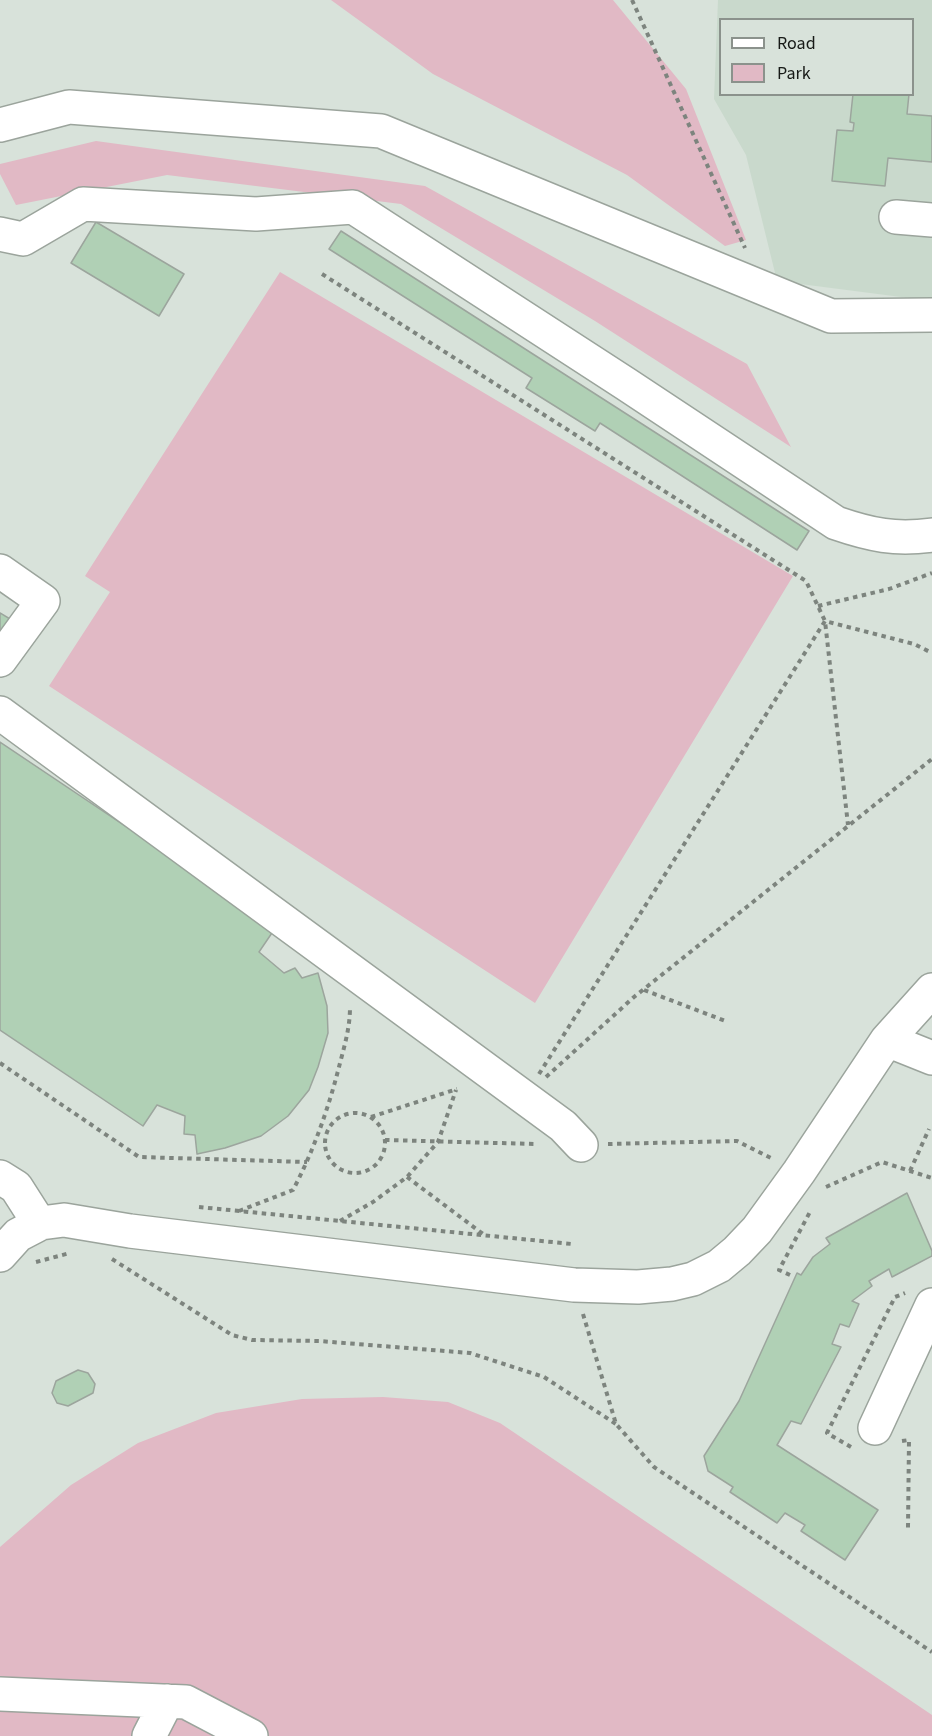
<!DOCTYPE html>
<style>
body{margin:0}
#map{position:relative;width:932px;height:1736px;overflow:hidden;background:#d8e2da;font-family:"Source Sans 3",sans-serif}
canvas{display:block}
.legend{position:absolute;left:719px;top:18px;width:195px;height:78px;box-sizing:border-box;background:#d8e2da;border:2px solid #8b928c;margin:0;padding:8px 10px;list-style:none;font-size:18px;color:#171a17}
.legend li{display:flex;align-items:center;gap:12px;height:30px}
.legend b{width:30px;border:2px solid #8b928c}
</style>
<div id="map">
<canvas width="932" height="1736"></canvas>
<ul class="legend">
<li><b style="height:8px;background:#fff"></b>Road</li>
<li><b style="height:16px;background:#e1b9c5"></b>Park</li>
</ul>
</div>
<script>
const c = document.querySelector('canvas').getContext('2d');
c.lineJoin = 'round';
function fill(path, color) { c.fillStyle = color; c.fill(path, 'evenodd'); }
function stroke(path, color, width, dash) { c.strokeStyle = color; c.lineWidth = width; c.lineCap = dash ? 'butt' : 'round'; c.setLineDash(dash || []); c.stroke(path); }
const built = new Path2D(`
 M718 0H932V301L777 281 746 155 714 99ZM720 20H912V94H720Z`);
const green = new Path2D(`
 M331 0H613L686 89 746 240 725 246 627 175 433 74Z
 M96 141 425 186 747 364 791 447 595 321 401 204 167 175 16 205 0 174V164Z
 M280 272 793 576 535 1003 49 686 110 592 85 576Z
 M383 1397 448 1402 500 1423 932 1715V1736H0V1547L71 1485 138 1443 216 1413 302 1399Z`);
const building = new Path2D(`
 M853 94H909L907 114 932 116V162L888 158 885 186 832 181 837 130 853 131 854 123 850 122Z
 M96 222 184 274 159 316 71 263Z
 M341 231 809 531 797 550 600 423 595 431 526 388 532 378 329 249Z
 M0 613 15 622 0 645Z
 M0 742 276 927 259 952 284 973 295 968 302 978 318 973 327 1006 328 1033 318 1067 309 1090 288 1116 261 1136 225 1148 197 1154 195 1135 184 1134 185 1116 157 1105 143 1126 0 1030Z
 M907 1193 932 1251V1256L892 1277 889 1269 869 1281 872 1286 852 1301 859 1304 849 1327 840 1324 832 1344 841 1347 801 1424 791 1421 777 1445 878 1510 845 1560 801 1531 805 1525 785 1513 777 1523 730 1492 733 1487 708 1471 704 1456 739 1401 797 1273 801 1275 813 1257 830 1244 826 1238Z
 M78 1370 88 1373 95 1384 93 1393 68 1406 57 1403 52 1393 56 1381Z`);
const path = new Path2D(`
 M632 0 745 248
 M322 274 806 581 825 621 848 825
 M818 606 889 589 932 573
 M644 990 728 1022
 M0 1063 139 1157 307 1162
 M539 1074 825 621 914 644 932 653
 M546 1077 634 997 932 759
 M325 1143a30 30 0 1 1 60 0a30 30 0 1 1-60 0Z
 M371 1117 457 1089
 M385 1140 535 1144
 M608 1144 737 1141 773 1159
 M910 1171 929 1129
 M407 1177 483 1234
 M826 1187 882 1162 932 1178
 M199 1207 572 1244
 M239 1211 293 1190C314 1150 329 1107 340 1063 345 1044 350 1027 350 1007
 M340 1221 373 1202 407 1177 438 1142 456 1090
 M112 1259 232 1335 252 1340 319 1341 470 1353 544 1377 616 1424
 M36 1262 70 1253
 M790 1275 779 1270 811 1210
 M583 1314 616 1424 654 1467 932 1652
 M902 1441 909 1440 908 1528
 M851 1447 827 1433 895 1297 905 1293`);
const minor = new Path2D(`
 M0 125 69 107 381 131 831 316 932 315
 M896 217 932 220
 M0 234 23 239 83 204 256 214 353 207 626 384 836 523C871 535 895 540 932 535
 M0 571 43 601 0 660
 M0 713 563 1126 581 1145
 M887 1040 932 1058
 M0 1177 16 1187 39 1223
 M0 1255 18 1235 41 1223 64 1220 130 1231 574 1285 638 1287 672 1284 693 1279 719 1266 737 1251 757 1230 799 1172 887 1040 932 990
 M875 1428 932 1305
 M0 1694 186 1702 251 1736
 M149 1736 167 1701`);
fill(built, '#c9d9cc');
fill(green, '#e1b9c5');
fill(building, '#b0d0b5');
stroke(building, '#9ca59d', 1.5);
stroke(minor, '#9ba49c', 36);
stroke(path, '#7d847e', 4, [4.5, 4.5]);
stroke(minor, '#fff', 33);
</script>
